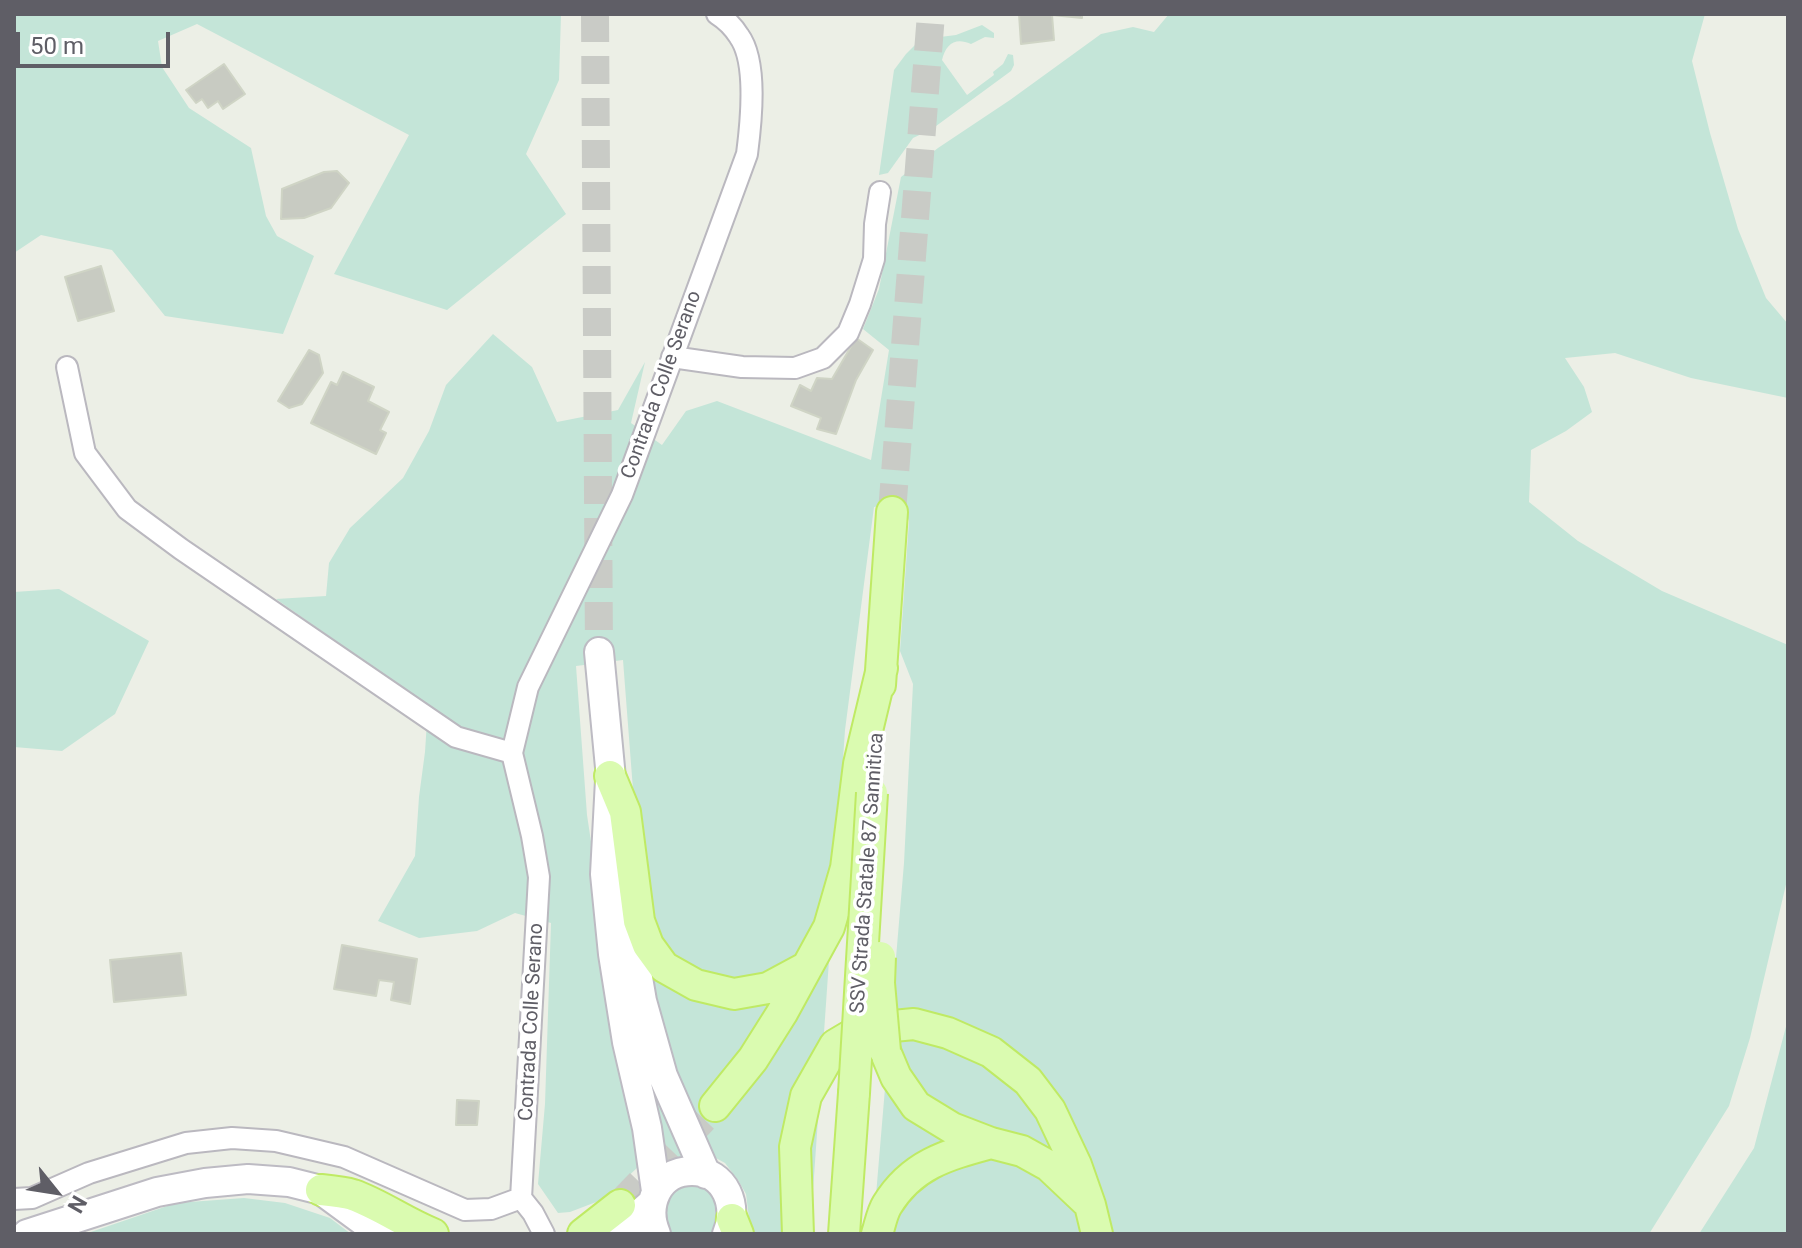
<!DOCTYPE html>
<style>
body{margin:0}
#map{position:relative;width:1802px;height:1248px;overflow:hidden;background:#ecefe6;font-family:Roboto,sans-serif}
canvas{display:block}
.frame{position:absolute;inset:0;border:16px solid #5f5e66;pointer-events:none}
.north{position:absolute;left:16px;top:1152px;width:80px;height:80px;-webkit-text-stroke:6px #fff;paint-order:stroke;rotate:120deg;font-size:22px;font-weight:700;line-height:32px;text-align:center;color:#5f5e66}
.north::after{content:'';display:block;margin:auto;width:28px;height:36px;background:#5f5e66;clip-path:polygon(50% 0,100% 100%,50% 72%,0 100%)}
.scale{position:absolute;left:16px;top:32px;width:154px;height:36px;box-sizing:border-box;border:4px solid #5f5e66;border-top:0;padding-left:10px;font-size:24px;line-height:28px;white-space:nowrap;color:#5f5e66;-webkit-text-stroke:6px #fff;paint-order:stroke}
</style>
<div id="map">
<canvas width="1802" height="1248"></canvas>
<div class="frame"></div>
<div class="north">N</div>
<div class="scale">50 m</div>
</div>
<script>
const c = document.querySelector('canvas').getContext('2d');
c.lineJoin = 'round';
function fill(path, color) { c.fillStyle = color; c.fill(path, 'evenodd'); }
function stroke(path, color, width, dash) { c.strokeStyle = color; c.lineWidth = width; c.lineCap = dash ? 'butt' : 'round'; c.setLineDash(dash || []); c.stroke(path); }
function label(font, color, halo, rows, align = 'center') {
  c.font = font + ' Roboto,sans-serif'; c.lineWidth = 7; c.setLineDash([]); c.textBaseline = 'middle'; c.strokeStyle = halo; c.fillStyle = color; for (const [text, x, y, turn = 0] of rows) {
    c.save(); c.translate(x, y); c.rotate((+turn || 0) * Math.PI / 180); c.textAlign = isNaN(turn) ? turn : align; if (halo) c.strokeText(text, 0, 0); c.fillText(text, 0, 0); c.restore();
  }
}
const green = new Path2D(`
 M14 14H561L559 80 526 154 566 214 447 310 334 274 409 135 197 24 158 41 162 67 189 108 251 148 266 216 277 236 314 256 283 334 165 316 112 250 41 235 14 253Z
 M1169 14H1705L1692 61 1710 133 1738 229 1766 298 1788 324V398L1691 378 1615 353 1565 358 1584 387 1592 412 1566 431 1531 450 1529 502 1578 541 1662 591 1788 645V876L1780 910 1750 1038 1729 1106 1649 1234H878L876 1195 904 863 913 684 900 651 909 521 903 504 874 507 845 730 810 1234H751L746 1194 738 1180 725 1163 714 1157 690 1113 650 1010 623 660 576 666 587 815 627 1080 638 1167 604 1199 570 1212 558 1213 538 1184 545 1104 551 923 515 913 477 931 419 938 378 921 415 856 419 797 425 752 428 706 276 599 326 596 329 563 350 528 403 478 429 431 446 385 493 334 532 367 557 422 618 410 645 362 631 423 662 445 686 411 717 401 871 460 889 350 863 329 879 289 901 177 938 148 1010 100 1101 34 1133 27 1154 32Z
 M982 25 994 33V38L985 37 971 44C955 37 946 44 942 60L967 95 994 75 993 72 1003 64 1008 54 1013 55 1014 65 1011 71 932 129 913 138 888 173 879 175 894 70 906 54 917 43 932 38 956 35Z
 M59 589 149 641 115 714 62 751 14 747V592Z
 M1788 1019V1234H1699L1754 1148Z
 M649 1066 694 1164 668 1171 644 1082Z
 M696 1182C702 1186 711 1189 714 1194 723 1207 720 1222 712 1234H669C662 1225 659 1197 670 1190 677 1186 689 1185 696 1182Z
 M244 1198 285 1203 330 1218 351 1234H85L176 1203Z`);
const building = new Path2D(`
 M1019 14H1082V18L1052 15 1054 40 1021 44Z
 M224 64 245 94 223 109 218 101 208 108 202 99 196 103 186 90Z
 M337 171 349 183 331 208 304 218 281 219 282 189 324 172Z
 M101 266 114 311 78 321 65 277Z
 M856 338 873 350 856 380 836 434 817 429 821 418 791 406 800 385 811 391 817 378 832 379Z
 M309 350 319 355 323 373 302 404 289 408 278 401Z
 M343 372 374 387 368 401 389 412 380 430 386 433 376 454 311 423 331 382 337 385Z
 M342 945 417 959 410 1004 391 1000 394 982 379 980 376 996 334 989Z
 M181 953 186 995 114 1002 110 960Z
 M457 1100 479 1101 477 1125H456Z`);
const secondaryTunnel = new Path2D(`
 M595 14 599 652
 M892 512 931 14`);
const primaryTunnel = new Path2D(`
 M620 1205 715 1106`);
const street = new Path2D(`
 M672 357 742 367 795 368 823 358 848 333 860 304 874 259 875 224 880 192
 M67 367 85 453 127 509 181 549 456 737 512 753
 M14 1199 32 1198 89 1173 186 1143 232 1138 276 1141 344 1157 465 1210 491 1209 521 1198
 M544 1234 533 1213 521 1198 539 877 532 836 512 753 528 687 622 495 747 154C751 123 758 62 739 36 734 28 725 19 717 14`);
const secondary = new Path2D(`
 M599 652 613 799
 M610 780 605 874 613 954 627 1042 647 1128 656 1191
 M626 908 642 1001 663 1076 706 1174
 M27 1234 157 1192 205 1183 248 1179 289 1182 321 1190 381 1234
 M617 1234 651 1204
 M656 1234C644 1206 657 1171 692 1171 726 1171 739 1207 727 1234`);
const primary = new Path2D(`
 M880 685 892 512
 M610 776 625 812 639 921 648 945 664 967 696 985 734 994 768 988 807 967
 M885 1051 896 1077 916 1106 952 1128 991 1143 1022 1151 1049 1166 1086 1201
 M715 1106 753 1059 782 1013 829 927 846 868 859 764 882 668
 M321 1190C331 1191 343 1192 353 1195 381 1205 405 1223 433 1234
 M732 1219 738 1234
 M583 1234 620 1205
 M798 1234 795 1147 806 1096 835 1045 862 1029 914 1024 948 1033 991 1052 1028 1081 1050 1110 1076 1165 1090 1205 1097 1234
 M844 1234 854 1093
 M877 1234C880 1225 882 1213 887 1205 912 1164 947 1155 991 1143`);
const primaryBridge = new Path2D(`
 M880 957 879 983 885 1051
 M854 1093 872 793`);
const streetNames = [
 ["Contrada Colle Serano",662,385,-70],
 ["SSV Strada Statale 87 Sannitica",868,873,-86],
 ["Contrada Colle Serano",532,1022,-87]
];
fill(green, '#c4e5d8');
fill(building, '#c8cbc2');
stroke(building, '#cfd4c5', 2);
stroke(secondaryTunnel, '#c9cbc6', 28, [28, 14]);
stroke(primaryTunnel, '#c9cbc6', 30, [30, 15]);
stroke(street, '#bab8bf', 24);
stroke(secondary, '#bdbbc3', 32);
stroke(primary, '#bfea64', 34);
stroke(street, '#fff', 20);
stroke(secondary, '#fff', 28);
stroke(primary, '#dafbb0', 30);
stroke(primaryBridge, '#bfea64', 34, []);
stroke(primaryBridge, '#dafbb0', 30);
label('20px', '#5f5e66', '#fff', streetNames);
</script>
